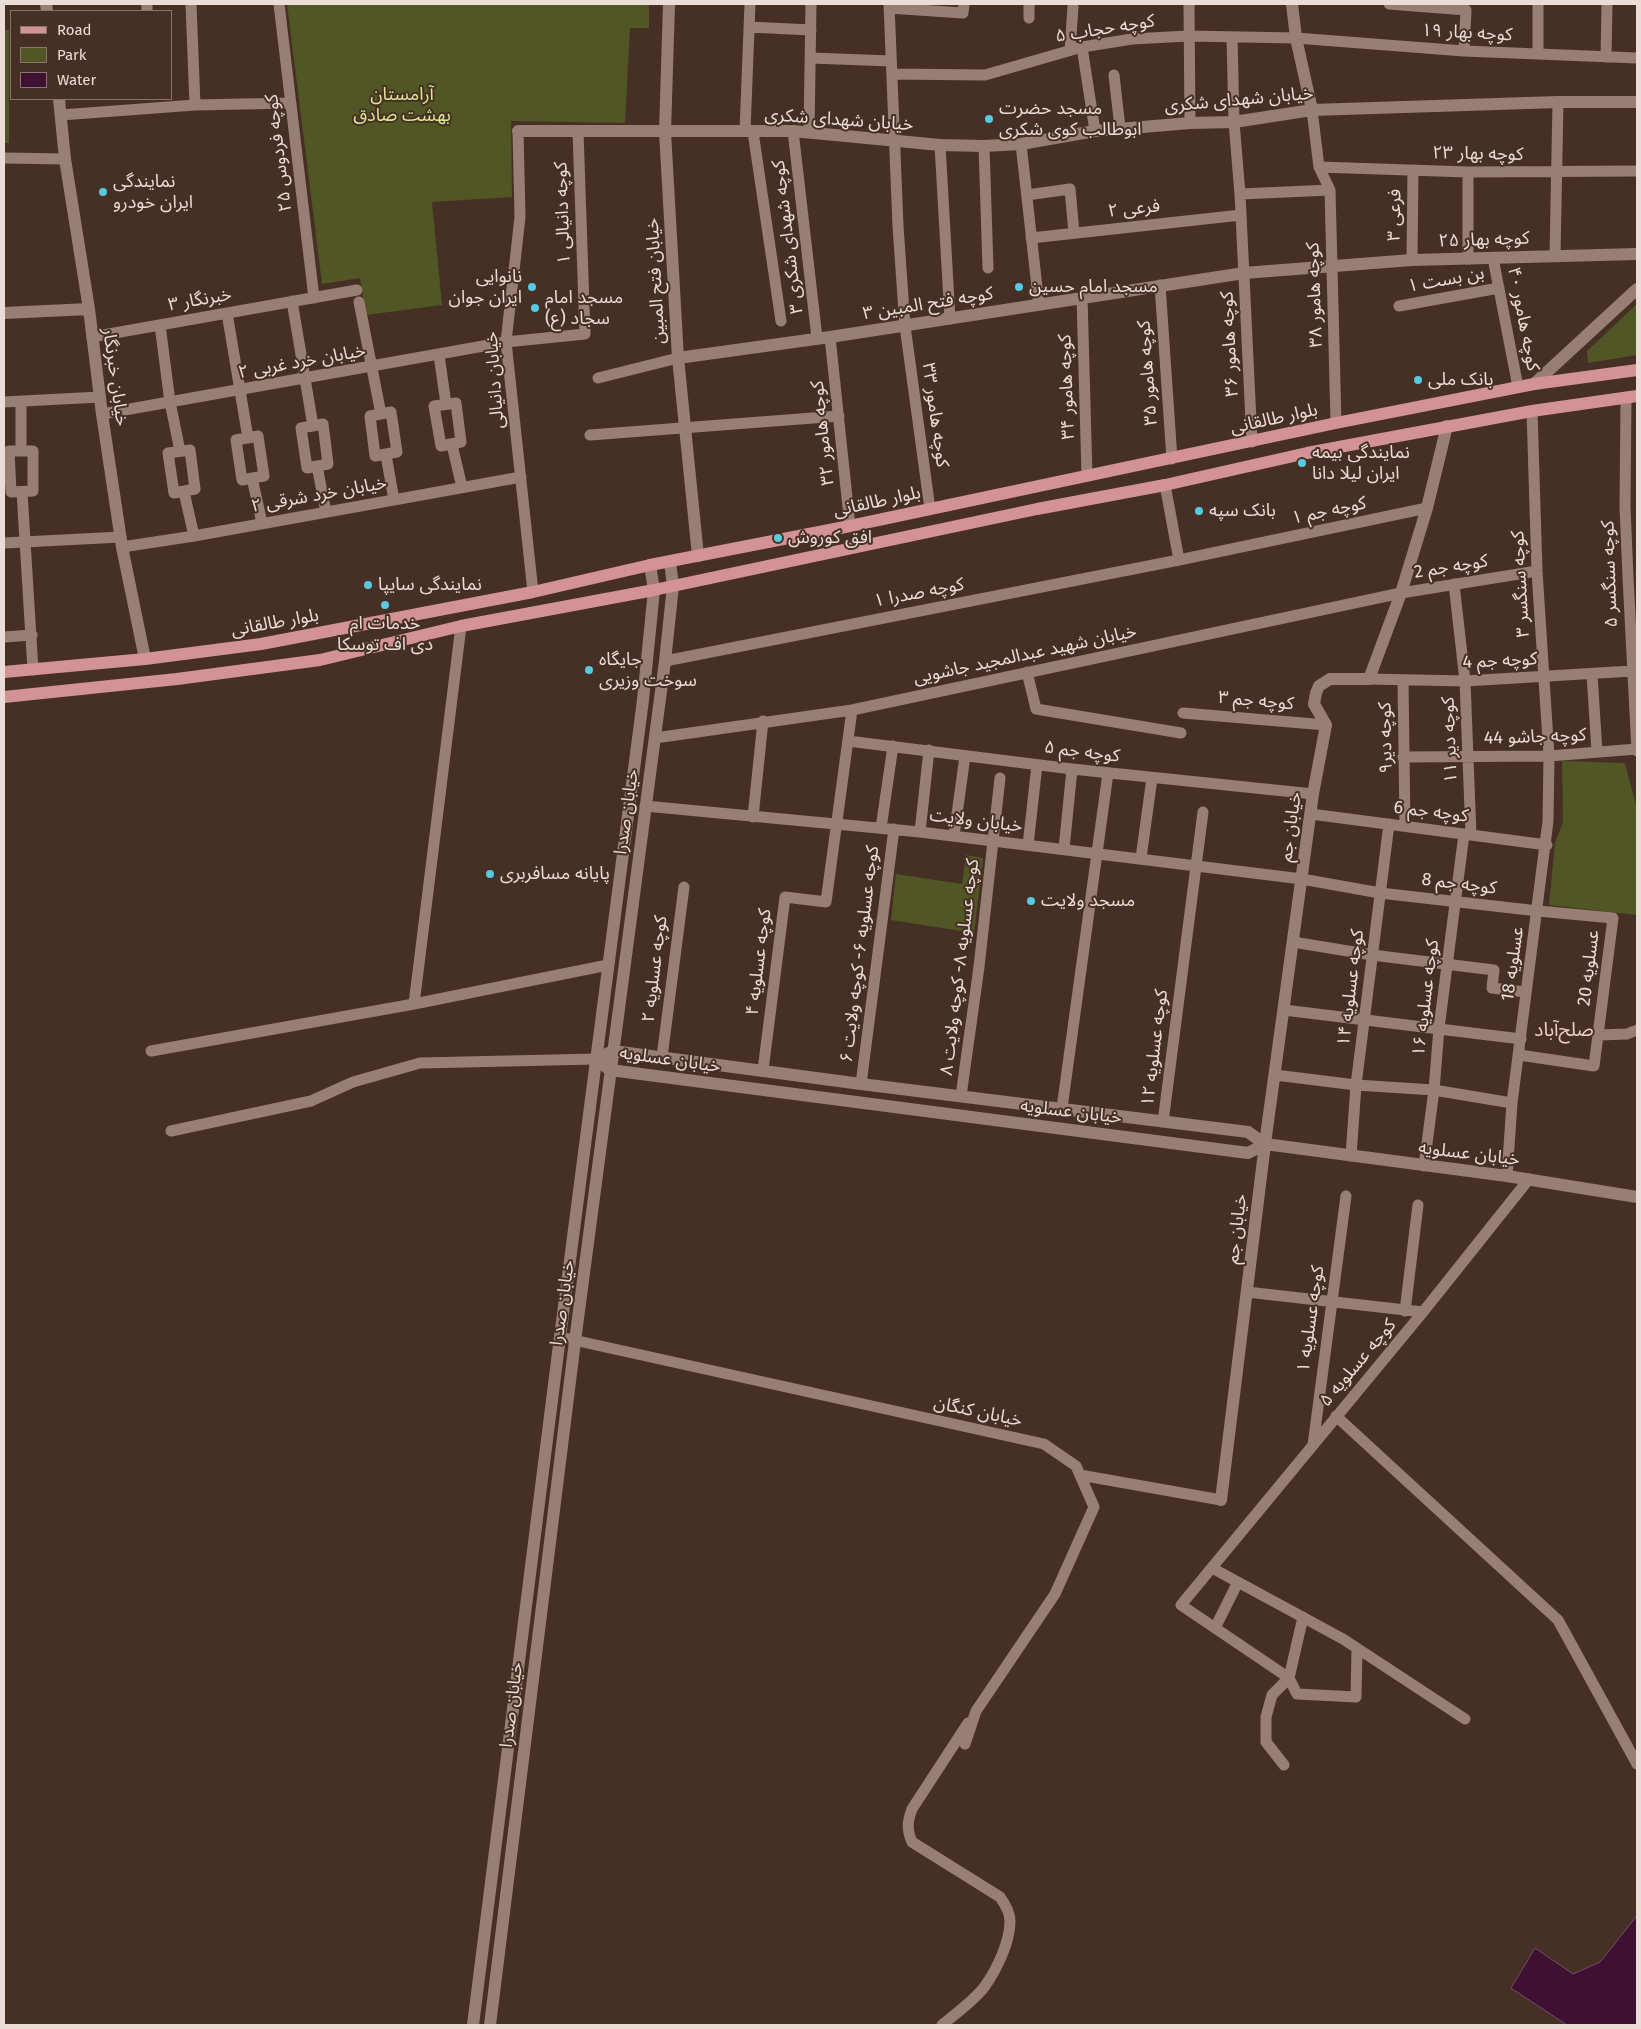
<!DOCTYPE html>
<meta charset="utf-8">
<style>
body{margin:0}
#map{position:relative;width:1641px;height:2029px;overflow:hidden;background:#463026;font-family:"Fira Sans",sans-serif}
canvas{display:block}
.frame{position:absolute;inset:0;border:5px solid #ebddd6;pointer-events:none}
.legend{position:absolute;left:10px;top:10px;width:162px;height:90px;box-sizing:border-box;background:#463026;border:1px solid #88756c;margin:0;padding:6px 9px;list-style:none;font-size:15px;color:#ebddd6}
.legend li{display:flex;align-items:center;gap:10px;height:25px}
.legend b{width:25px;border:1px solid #88756c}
</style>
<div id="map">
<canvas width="1641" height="2029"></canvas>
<div class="frame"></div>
<ul class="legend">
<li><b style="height:6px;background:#d39293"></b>Road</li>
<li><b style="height:14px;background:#505624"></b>Park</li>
<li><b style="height:14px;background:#3e1133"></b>Water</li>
</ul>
</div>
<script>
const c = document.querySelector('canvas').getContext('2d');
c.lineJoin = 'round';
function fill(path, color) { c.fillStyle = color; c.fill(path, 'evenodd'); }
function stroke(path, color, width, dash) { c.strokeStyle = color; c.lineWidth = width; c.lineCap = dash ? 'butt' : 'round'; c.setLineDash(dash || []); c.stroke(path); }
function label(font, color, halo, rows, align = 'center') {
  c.font = font + ' "Fira Sans","Noto Sans Arabic",sans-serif'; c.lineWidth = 4; c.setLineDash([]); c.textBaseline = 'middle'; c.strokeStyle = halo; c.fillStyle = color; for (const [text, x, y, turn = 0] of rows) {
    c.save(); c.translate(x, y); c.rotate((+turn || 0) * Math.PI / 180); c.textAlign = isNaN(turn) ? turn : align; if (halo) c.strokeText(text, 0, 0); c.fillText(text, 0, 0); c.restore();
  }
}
const green = new Path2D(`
 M287 4H657L649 5V28H630L625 123 511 121 512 197 432 202 442 305 366 315 360 278 322 284Z
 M4 30H9V143H4Z
 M1637 304V355L1588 363 1587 351Z
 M1562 761 1625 763 1637 809V915L1549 905 1555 843 1563 822Z
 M966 855 983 858 974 933 891 920 896 874 962 884Z`);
const water = new Path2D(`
 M1637 1916V2025H1567L1511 1988 1535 1948 1573 1974 1600 1962Z`);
const street = new Path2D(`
 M147 4V11
 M191 4 195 105
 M279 4 314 298
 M889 4 898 226 905 326 930 509
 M1029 4V18
 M1189 4 1190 123
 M1389 4 1466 10 1464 51
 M889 8 963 13 964 4
 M749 27 811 30
 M1232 37 1234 122 1240 194 1252 442
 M1082 47 1095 131
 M1070 50 1073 7
 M1538 54V4
 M1606 57 1607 4
 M811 58 891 61
 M892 74 985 75 1082 47 1132 39 1188 36 1296 38 1464 51 1637 58
 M1114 75 1120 128
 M1312 110 1319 167 1330 190 1336 423
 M61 115 195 105 291 103
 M518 131 520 217 506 342 533 592
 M745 131 750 4
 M793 131 817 338
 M753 132 781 321
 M809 132 811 4
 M1021 144 1039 305
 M940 145 950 319
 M984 146 988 268
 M4 158 65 159
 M1319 167 1468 172 1637 171
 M1240 194 1330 190
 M1027 195 1070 189 1074 233
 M1031 238 1241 215
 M1555 255 1558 102
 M1493 258 1518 387
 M1468 259V172
 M1412 260 1413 170
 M1160 285 1172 459
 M1082 297 1087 476
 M292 301 313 426
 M359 302 381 414
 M1399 306 1499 288
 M227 313 248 438
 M160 325 170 402 180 451
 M92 337 357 290
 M830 337 850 526
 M439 355 446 404
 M598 378 678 358
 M1626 398 1625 507 1628 577 1637 751
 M4 402 100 397
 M456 403 461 442 441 446 434 406Z
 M391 412 397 452 375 456 370 416Z
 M102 414 506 342 585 334 578 132
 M323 424 328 464 307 468 301 428Z
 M590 435 839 416
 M258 436 264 476 242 480 236 440Z
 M452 445 462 487
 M190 450 195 489 174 493 168 453Z
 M9 451H33V491L11 492Z
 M21 451V402
 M386 455 394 500
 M317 466 326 512
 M252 478 262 523
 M1165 485 1179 560
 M22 492 33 670
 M184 492 194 536
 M4 543 121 537
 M122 547 194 536 521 477
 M1454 584 1465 681 1471 835
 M461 626 414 1004 608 965
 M4 637 32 635
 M665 661 1179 560 1427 508
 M1027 672 1036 709 1181 733
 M1592 674 1597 752
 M1369 679 1465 681 1632 671
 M1403 680 1405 826
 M1183 713 1326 725
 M655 738 852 710 1401 593 1537 571
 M848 741 1072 769 1313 794
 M1403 757 1549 756 1637 749
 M645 806 920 832 1302 879 1380 893 1538 911 1613 918 1594 1066 1519 1055
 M1311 814 1547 845
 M753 817 763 721
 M881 828 893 746
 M920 832 929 750
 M954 836 965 756
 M1028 845 1037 765
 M1064 849 1072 769
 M1141 858 1152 778
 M1293 942 1372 955 1494 970 1492 988 1526 992
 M1284 1010 1521 1039
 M1599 1035 1627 1034 1637 1030
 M151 1051 414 1004
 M662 1057 684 887
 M763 1070 785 897 826 902 852 710
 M1275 1075 1356 1085 1434 1090 1512 1103
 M861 1084 894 829
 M961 1096 979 967 1000 778
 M1062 1108 1108 773
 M1163 1122 1203 812
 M171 1131 311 1101 353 1082 420 1063 596 1059
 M1351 1156 1356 1085 1389 824
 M1424 1166 1434 1090 1439 1028 1464 834
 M1507 1176 1512 1103 1548 821 1549 756 1537 571 1532 411
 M1247 1292 1423 1312
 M1405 1311 1418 1205
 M560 1337 1044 1444 1076 1466 1094 1507 1055 1594 976 1711 965 1744
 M1336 1416 1558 1620 1637 1764
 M1313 1445 1346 1196
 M1080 1475 1221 1500
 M1212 1568 1343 1639 1465 1719
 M1215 1628 1238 1582
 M1357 1649 1356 1697 1297 1694 1289 1678 1181 1605 1423 1312 1529 1179
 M1284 1765 1266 1742V1717L1272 1695 1289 1678 1303 1617
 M942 2025C955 2014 975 2000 985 1986 997 1969 1010 1942 1010 1921 1010 1912 1005 1904 1000 1897L912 1842C907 1830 907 1822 912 1809L968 1723`);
const secondary = new Path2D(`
 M46 4 47 11
 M669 4 665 132 678 358 698 556
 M1292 4 1296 38 1312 110
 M59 99 65 159 89 309 102 414 122 547 145 659
 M518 131H793L940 145 984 146 1021 144 1095 131 1190 123 1234 122 1312 110 1558 102H1637
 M4 313 89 309
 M678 358 830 337 1244 273 1412 260 1637 254
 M1534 384 1637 289
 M1265 1144 1248 1153 610 1070 596 1059 613 1051 861 1084 1248 1132 1265 1144 1507 1176 1637 1197
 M1221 1500 1266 1136 1313 794 1326 725 1314 704 1316 693 1319 686 1330 679H1369L1401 593 1427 508 1447 426
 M473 2025 560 1337 643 700 654 590 650 565
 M490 2025 575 1341 665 661 673 586 670 562`);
const primary = new Path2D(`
 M4 672 145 659 261 644 533 592 650 565 850 526 1336 423 1534 384 1637 370
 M4 697 177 679 320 660 461 626 654 590 1037 509 1165 485 1307 453 1532 411 1637 396`);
const markers = [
 [989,119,5,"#58c9e3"],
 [103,192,5,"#58c9e3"],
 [532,287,5,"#58c9e3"],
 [1019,287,5,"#58c9e3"],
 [535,308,5,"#58c9e3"],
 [1418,380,5,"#58c9e3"],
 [1302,463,5,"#58c9e3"],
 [1199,511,5,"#58c9e3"],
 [778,538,5,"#58c9e3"],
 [368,585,5,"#58c9e3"],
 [385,605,5,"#58c9e3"],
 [589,670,5,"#58c9e3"],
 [490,874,5,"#58c9e3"],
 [1031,901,5,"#58c9e3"]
];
const streetNames = [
 ["کوچه حجاب ۵",1105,29,-9],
 ["کوچه بهار ۱۹",1467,33,3],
 ["خیابان شهدای شکری",1239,100,-5],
 ["خیابان شهدای شکری",839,120,4],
 ["کوچه فردوس ۲۵",279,153,-97],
 ["کوچه بهار ۲۳",1478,154,1],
 ["فرعی ۲",1134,209,-6],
 ["کوچه دانیالی ۱",563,213,-92],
 ["فرعی ۳",1395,215,-89],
 ["کوچه شهدای شکری ۳",788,237,-97],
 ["کوچه بهار ۲۵",1484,240,-2],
 ["بن بست ۱",1446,280,-10],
 ["خیابان فتح المبین",656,281,-93],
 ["کوچه هامور ۳۸",1315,295,-92],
 ["خبرنگار ۳",200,300,-10],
 ["کوچه فتح المبین ۳",928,304,-9],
 ["کوچه هامور ۴۰",1523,319,79],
 ["کوچه هامور ۳۶",1230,344,-93],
 ["خیابان خرد غربی ۲",302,362,-10],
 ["کوچه هامور ۳۵",1148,373,-94],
 ["خیابان خبرنگار",115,377,82],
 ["خیابان دانیالی",495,380,-94],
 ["کوچه هامور ۳۴",1067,387,-92],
 ["کوچه هامور ۳۳",935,415,82],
 ["بلوار طالقانی",1274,419,-12],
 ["کوچه هامور ۳۲",823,433,-96],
 ["خیابان خرد شرقی ۲",319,495,-10],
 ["بلوار طالقانی",877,502,-12],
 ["کوچه جم ۱",1329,511,-12],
 ["کوچه جم 2",1451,567,-9],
 ["کوچه سنگسر ۵",1610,574,-92],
 ["کوچه سنگسر ۳",1521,584,-93],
 ["کوچه صدرا ۱",919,593,-11],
 ["بلوار طالقانی",275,623,-10],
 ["خیابان شهید عبدالمجید جاشویی",1025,655,-12],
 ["کوچه جم 4",1500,661,-3],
 ["کوچه جم ۳",1256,701,5],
 ["کوچه جاشو 44",1535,737,-2],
 ["کوچه دیر۹",1386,738,-91],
 ["کوچه دیر ۱۱",1450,740,-92],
 ["کوچه جم ۵",1082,752,7],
 ["خیابان صدرا",627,812,-82],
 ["کوچه جم 6",1431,812,7],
 ["خیابان ولایت",976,821,7],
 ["خیابان جم",1291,827,-82],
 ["کوچه جم 8",1459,884,7],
 ["کوچه عسلویه ۶- کوچه ولایت ۶",860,954,-83],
 ["کوچه عسلویه ۴",759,962,-83],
 ["عسلویه 18",1513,964,-82],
 ["کوچه عسلویه ۸- کوچه ولایت ۸",960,967,-83],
 ["عسلویه 20",1589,968,-83],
 ["کوچه عسلویه ۲",655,969,-83],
 ["کوچه عسلویه ۱۴",1351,988,-83],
 ["کوچه عسلویه ۱۶",1426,998,-83],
 ["کوچه عسلویه ۱۲",1155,1048,-83],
 ["خیابان عسلویه",670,1060,8],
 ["خیابان عسلویه",1071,1112,7],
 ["خیابان عسلویه",1469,1154,7],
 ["خیابان جم",1237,1229,-83],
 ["خیابان صدرا",563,1303,-82],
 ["کوچه عسلویه ۱",1311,1319,-82],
 ["کوچه عسلویه ۵",1358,1363,-50],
 ["خیابان کنگان",978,1412,12],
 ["خیابان صدرا",512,1705,-83]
];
const parkNames = [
 ["آرامستان",402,95],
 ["بهشت صادق",402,116]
];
const poiNames = [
 ["مسجد حضرت",999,109],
 ["ابوطالب کوی شکری",999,130],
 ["نمایندگی",113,182],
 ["ایران خودرو",113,203],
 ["نانوایی",522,277,"right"],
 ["ایران جوان",522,298,"right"],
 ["مسجد امام حسین",1029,287],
 ["مسجد امام",545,298],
 ["سجاد (ع)",545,319],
 ["بانک ملی",1428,380],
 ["نمایندگی بیمه",1312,453],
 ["ایران لیلا دانا",1312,474],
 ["بانک سپه",1209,511],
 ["افق کوروش",788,538],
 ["نمایندگی سایپا",378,585],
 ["خدمات ام",385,624,"center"],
 ["دی اف توسکا",385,645,"center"],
 ["جایگاه",599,660],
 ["سوخت وزیری",599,681],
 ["پایانه مسافربری",500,874],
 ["مسجد ولایت",1041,901]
];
const neighbourhoodNames = [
 ["صلح‌آباد",1564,1031]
];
fill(green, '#505624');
fill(water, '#3e1133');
stroke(water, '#724e64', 1);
stroke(street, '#997f73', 11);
stroke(secondary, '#997f73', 12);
stroke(primary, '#d39293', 12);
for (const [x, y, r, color] of markers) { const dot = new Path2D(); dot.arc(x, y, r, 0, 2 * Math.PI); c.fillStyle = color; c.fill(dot); stroke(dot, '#463026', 2); }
label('18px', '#ebddd6', '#463026', streetNames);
label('18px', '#dde88f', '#463026', parkNames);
label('18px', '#ebddd6', '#463026', poiNames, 'left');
label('19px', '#eed1c4', '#463026', neighbourhoodNames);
</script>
